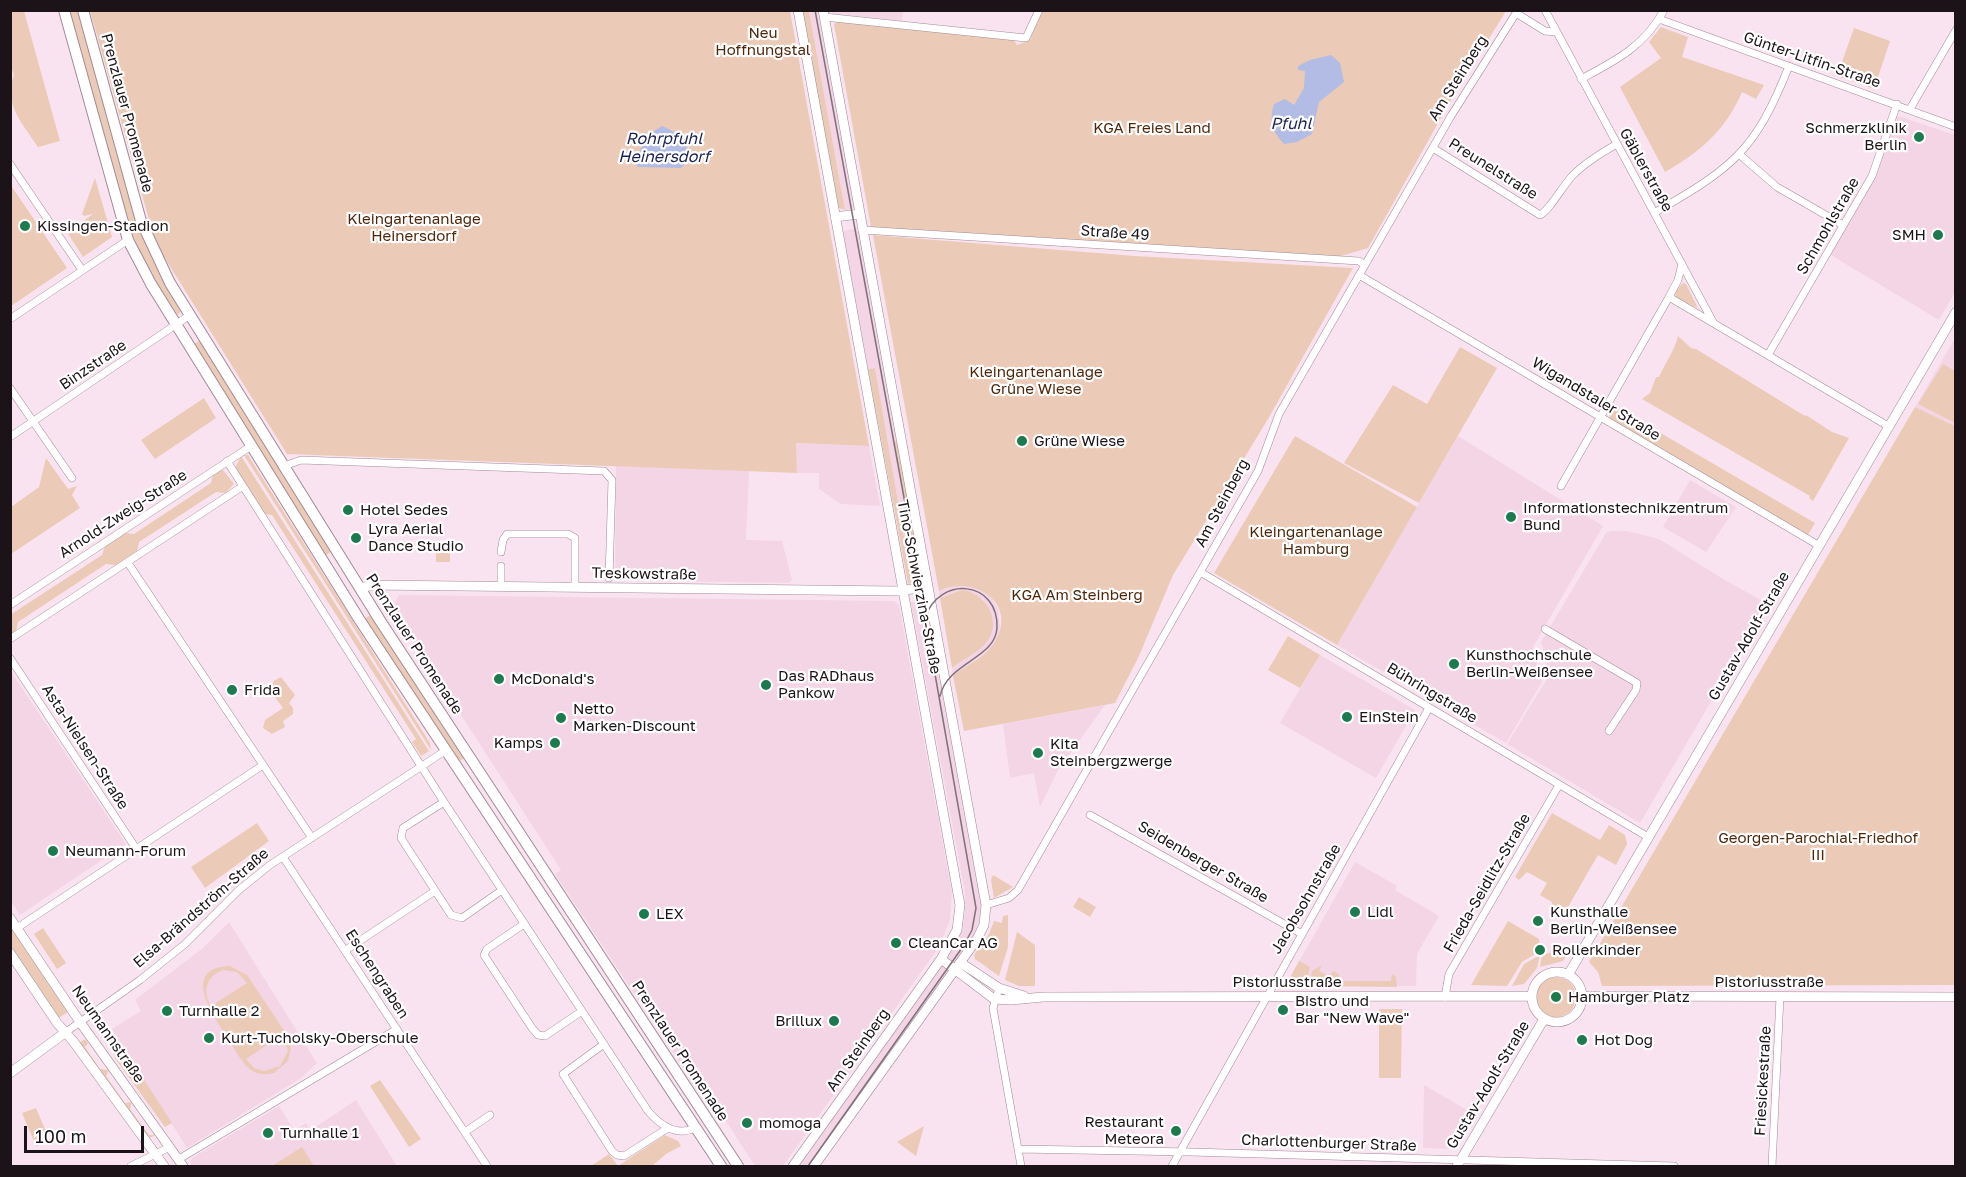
<!DOCTYPE html>
<meta charset="utf-8">
<style>
body{margin:0}
#map{position:relative;width:1966px;height:1177px;overflow:hidden;background:#fae3f0;font-family:"Golos Text",sans-serif}
canvas{display:block}
.frame{position:absolute;inset:0;border:12px solid #1b1317;pointer-events:none}
.scale{position:absolute;left:24px;top:1126px;width:120px;height:27px;box-sizing:border-box;border:3px solid #1b1317;border-top:0;padding-left:8px;font-size:18px;line-height:21px;white-space:nowrap;color:#1b1317;-webkit-text-stroke:4px #fff;paint-order:stroke}
</style>
<div id="map">
<canvas width="1966" height="1177"></canvas>
<div class="frame"></div>
<div class="scale">100 m</div>
</div>
<script>
const c = document.querySelector('canvas').getContext('2d');
c.lineJoin = 'round';
function fill(path, color) { c.fillStyle = color; c.fill(path, 'evenodd'); }
function stroke(path, color, width, dash) { c.strokeStyle = color; c.lineWidth = width; c.lineCap = dash ? 'butt' : 'round'; c.setLineDash(dash || []); c.stroke(path); }
function label(font, color, halo, rows, align = 'center') {
  c.font = font + ' "Golos Text",sans-serif'; c.lineWidth = 4.5; c.setLineDash([]); c.textBaseline = 'middle'; c.strokeStyle = halo; c.fillStyle = color; for (const [text, x, y, turn = 0] of rows) {
    c.save(); c.translate(x, y); c.rotate((+turn || 0) * Math.PI / 180); c.textAlign = isNaN(turn) ? turn : align; if (halo) c.strokeText(text, 0, 0); c.fillText(text, 0, 0); c.restore();
  }
}
const built = new Path2D(`
 M809 11H818L854 204V208L851 209 845 210Z
 M831 11V10L903 11 902 21 832 14Z
 M1895 115 1955 135V292L1939 320 1829 254 1874 178Z
 M858 228 885 362 897 441 894 442 920 582 912 583 875 368 868 369 843 231Z
 M1955 338V426L1915 407Z
 M1458 436 1603 526 1533 647 1542 682 1506 743 1337 645Z
 M796 443 869 446 880 506 841 504 819 489V473H797Z
 M616 466 749 471 746 540 782 541 792 580 789 583 615 580Z
 M1690 480 1736 507 1706 552 1663 527Z
 M1611 531H1627L1659 539 1723 579 1768 604 1640 823 1507 744 1550 674 1541 642 1606 533Z
 M962 584 981 589 992 598 998 609 1000 628 997 639 991 648 953 676 952 668 973 654 993 619 983 599 962 590 940 598 939 591Z
 M399 595 894 601 899 605 952 893 950 920 939 947 783 1166H755L696 1075 690 1078 555 874 561 870 392 608Z
 M926 598 982 905 981 916 974 936 812 1166H799L962 931 965 912V893L911 602Z
 M1320 655 1415 710 1376 778 1280 723Z
 M10 670 126 844 20 915 10 900Z
 M1105 705 1058 770 1040 807 1034 773 1010 778 1003 724Z
 M1355 862 1397 886 1395 890 1439 916 1417 954 1416 986H1297L1291 976Z
 M229 922 317 1063 301 1078 187 1148 112 1029 141 1011 135 1000 203 948Z
 M1424 1085 1474 1114 1454 1149 1423 1148Z
 M356 1100 397 1166H192L190 1163 192 1158 279 1106 294 1130 306 1123 311 1130Z`);
const green = new Path2D(`
 M11 10 24 11 60 141 38 147C21 121 4 106 14 74L11 68Z
 M68 11H79L141 233 180 306V313L178 315 161 293 131 235Z
 M90 11H790L869 446 796 443 797 473 287 454 156 244Z
 M802 11H809L845 210 839 208 838 204Z
 M1042 11 1505 10 1506 11 1450 102 1368 248 1338 257 871 227 834 24 842 20 1014 40 1017 45 1030 40Z
 M1661 27 1688 37 1682 57 1764 85 1756 99 1742 92C1726 130 1700 152 1665 172L1620 87 1661 58 1649 42Z
 M1854 28 1890 41 1874 89 1837 76Z
 M95 178 112 237 83 257 67 232 93 214 84 216 82 214Z
 M10 184 67 268 11 306H10Z
 M873 235 1135 256 1353 268 1268 419 1173 575 1139 656 1115 703 964 731 953 676C967 664 987 657 996 640 1017 602 973 574 939 591Z
 M1683 283 1686 284 1698 308 1676 298 1675 292Z
 M1678 336 1691 348 1696 349 1805 416 1806 415 1832 432 1849 438 1813 501 1809 498 1810 496 1642 399 1650 393 1656 377H1659C1665 363 1675 350 1678 336Z
 M201 340 332 551 325 556 192 345Z
 M1460 347 1497 368 1419 503 1344 463 1393 385 1427 404Z
 M1943 364 1955 371V423L1918 404Z
 M875 368 912 583 908 584 868 369Z
 M204 398 216 418 155 459 141 440Z
 M1616 407 1815 523 1808 535 1609 418Z
 M1915 407 1955 426V985L1602 986 1598 972 1589 962Z
 M1295 436 1417 507 1337 645 1214 573Z
 M897 441 923 581 920 582 894 442Z
 M244 455H248L430 743 431 750Z
 M241 456 429 751 421 756 412 742 416 739 272 515 264 514 235 468Z
 M46 458 68 489 77 486 72 495 80 508 11 554V507L39 487Z
 M218 471 223 470 234 484 225 493 216 492 139 542 137 551 115 565 106 564 18 622 16 631 11 634 10 615 102 555 105 546 125 533 134 534 211 483 213 475Z
 M436 545H450V562H436Z
 M962 590C988 593 1005 626 983 646 974 655 962 660 952 668L940 598Z
 M372 614 465 758 457 762 364 619Z
 M1288 636 1320 655 1300 688 1268 670Z
 M281 677 295 695 289 703 293 708V714L283 721 285 727 272 734 263 728 265 720 283 708 269 689 274 681Z
 M1552 813 1600 840 1609 825 1625 835 1627 844 1616 865 1598 855 1561 919 1553 912 1552 902 1540 895 1547 883 1527 872 1519 880 1515 877Z
 M257 823 269 841 205 888 191 867Z
 M993 875 1013 887 994 898 991 880Z
 M1079 897 1096 907 1090 917 1073 907Z
 M1008 915V947L999 976 975 959 974 955 989 934 994 921 1002 923 1003 916Z
 M1508 921 1539 939 1540 951 1522 962 1507 986 1471 985Z
 M10 925 68 1012 60 1017H57L11 947Z
 M43 928 66 963 57 969 34 934Z
 M1017 932 1035 945V986H1019L1005 980Z
 M1556 952 1568 953 1563 961 1540 967 1542 954Z
 M1540 955 1537 968 1524 984 1512 986 1524 964Z
 M1299 961 1310 967 1306 986H1297L1291 976Z
 M1322 965 1319 971 1329 976 1333 971 1339 974V981H1391L1392 974 1396 977 1397 987 1309 986 1312 971Z
 M230 966 247 975 287 1035 291 1048 288 1061 274 1073C266 1075 258 1075 251 1070 241 1063 234 1047 227 1037 214 1016 179 968 230 966ZM223 970 237 972 247 983 211 1006C202 992 206 976 223 970ZM282 1035 288 1051 280 1066 264 1071 254 1068 246 1059Z
 M1536 997a20 20 0 1 1 40 0a20 20 0 1 1-40 0Z
 M1379 1009H1402L1401 1078H1379Z
 M85 1039 88 1043 85 1047 100 1069 109 1070 106 1076 125 1103 132 1102 130 1109 149 1135H156L149 1138 79 1043Z
 M125 1050 172 1123 165 1127 114 1057Z
 M380 1080 421 1139 409 1147 370 1086Z
 M36 1108 50 1141 36 1146 22 1113Z
 M924 1126 916 1156 897 1142Z
 M665 1135 678 1141 681 1146 666 1154 652 1166H591L609 1154 618 1166Z
 M302 1147 314 1166H272Z`);
const water = new Path2D(`
 M1331 55 1340 63 1344 82 1319 102 1312 134 1297 142 1284 144C1272 131 1269 121 1274 104L1285 99 1294 105 1304 88 1305 71 1298 70V66L1310 60Z
 M662 126C678 132 690 143 688 161L681 168 639 167 634 164C642 147 644 136 662 126Z`);
const street = new Path2D(`
 M1545 10 1713 322
 M1516 13 1545 31 1556 32
 M824 17 1026 38 1039 10
 M1659 19 1956 127
 M1581 79C1615 61 1645 46 1664 10
 M1910 109 1956 30
 M1433 148 1540 215C1549 211 1564 184 1573 175 1586 162 1601 153 1617 144
 M1740 155 1777 187 1843 225
 M10 164 82 270
 M1654 213C1732 168 1755 152 1789 66
 M862 230 1359 261 1365 265
 M1359 275 1818 545
 M1669 297 1888 426
 M10 319 128 240
 M1768 355 1872 176 1897 104
 M10 388 72 478
 M10 437 190 315
 M227 461 444 802 648 1111C660 1125 676 1137 695 1128
 M284 466 301 460 604 471 612 480 609 578
 M1561 486 1669 297 1678 280 1682 264
 M501 552 503 540 507 534H568L575 538V587
 M128 563 312 838
 M501 566V587
 M1202 573 1648 837
 M10 605 251 446
 M1545 629 1637 683 1636 690 1609 731
 M10 639 243 486
 M10 658 137 850
 M444 802 403 828 401 838 451 915 462 918 502 890
 M1090 815 1302 934
 M283 857 487 1166
 M986 905 1009 898 1018 890 1258 471 1279 414 1451 116 1518 10
 M524 924 487 949 484 955 532 1028 538 1035 545 1036 582 1011
 M17 928 263 765
 M346 950 435 891
 M999 988 993 1008 1021 1166
 M1445 997 1449 974 1559 785
 M66 1032 140 980 185 944 239 890 270 865 445 751
 M604 1044 563 1074 612 1151 617 1155 624 1156 668 1128
 M465 1132 490 1115
 M1018 1149 1191 1152 1674 1166
 M179 1159 397 1029
 M131 1166 170 1147
 M1172 1166 1429 708
 M1772 1166 1780 997`);
const secondary = new Path2D(`
 M835 217 859 214
 M360 588 373 585 897 591 928 587
 M10 918 80 1022 183 1166
 M10 953 57 1023 73 1041 164 1166
 M941 959 994 999 1011 1000 1043 997 1531 996
 M961 963 999 988 1024 996
 M1532 997a25 25 0 1 1 50 0a25 25 0 1 1-50 0Z
 M1568 975 1956 312
 M1582 996 1956 997
 M10 1073 66 1032
 M793 1166 941 959 957 930 960 905 798 10
 M814 1166 977 939 984 925 986 905 823 10
 M1457 1166 1544 1019`);
const primary = new Path2D(`
 M64 10 128 240 151 284 359 619 721 1166
 M83 10 141 221 170 283 381 622 738 1166`);
const tram = new Path2D(`
 M925 618C939 575 999 580 997 628 995 659 948 662 940 696
 M808 1166 964 945 972 930 976 908 905 503 815 10`);
const markers = [
 [1919,137,6,"#1d794e"],
 [25,226,6,"#1d794e"],
 [1938,235,6,"#1d794e"],
 [1022,441,6,"#1d794e"],
 [348,510,6,"#1d794e"],
 [1511,517,6,"#1d794e"],
 [356,538,6,"#1d794e"],
 [1454,664,6,"#1d794e"],
 [499,679,6,"#1d794e"],
 [766,685,6,"#1d794e"],
 [232,690,6,"#1d794e"],
 [1347,717,6,"#1d794e"],
 [561,718,6,"#1d794e"],
 [555,743,6,"#1d794e"],
 [1038,753,6,"#1d794e"],
 [53,851,6,"#1d794e"],
 [1355,912,6,"#1d794e"],
 [644,914,6,"#1d794e"],
 [1538,921,6,"#1d794e"],
 [896,943,6,"#1d794e"],
 [1540,950,6,"#1d794e"],
 [1556,997,6,"#1d794e"],
 [1283,1010,6,"#1d794e"],
 [167,1011,6,"#1d794e"],
 [834,1021,6,"#1d794e"],
 [209,1038,6,"#1d794e"],
 [1582,1040,6,"#1d794e"],
 [747,1123,6,"#1d794e"],
 [1176,1131,6,"#1d794e"],
 [268,1133,6,"#1d794e"]
];
const parkNames = [
 ["Neu",763,33],
 ["Hoffnungstal",763,50],
 ["KGA Freies Land",1152,128],
 ["Kleingartenanlage",414,219],
 ["Heinersdorf",414,236],
 ["Kleingartenanlage",1036,372],
 ["Grüne Wiese",1036,389],
 ["Kleingartenanlage",1316,532],
 ["Hamburg",1316,549],
 ["KGA Am Steinberg",1077,595],
 ["Georgen-Parochial-Friedhof",1818,838],
 ["III",1818,855]
];
const streetNames = [
 ["Günter-Litfin-Straße",1812,60,19],
 ["Am Steinberg",1458,78,-58],
 ["Prenzlauer Promenade",127,113,75],
 ["Preunelstraße",1493,169,32],
 ["Gäblerstraße",1646,170,61],
 ["Schmohlstraße",1828,226,-60],
 ["Straße 49",1115,233,4],
 ["Binzstraße",93,365,-34],
 ["Wigandstaler Straße",1596,399,31],
 ["Am Steinberg",1222,503,-62],
 ["Arnold-Zweig-Straße",123,514,-33],
 ["Treskowstraße",644,574,1],
 ["Tino-Schwierzina-Straße",919,587,79],
 ["Gustav-Adolf-Straße",1749,636,-60],
 ["Prenzlauer Promenade",414,644,57],
 ["Bühringstraße",1432,693,31],
 ["Asta-Nielsen-Straße",85,747,57],
 ["Seidenberger Straße",1203,862,30],
 ["Frieda-Seidlitz-Straße",1487,883,-60],
 ["Jacobsohnstraße",1306,899,-60],
 ["Elsa-Brändström-Straße",201,908,-41],
 ["Eschengraben",377,974,57],
 ["Pistoriusstraße",1287,982],
 ["Pistoriusstraße",1769,982],
 ["Neumannstraße",108,1034,55],
 ["Am Steinberg",858,1050,-55],
 ["Prenzlauer Promenade",680,1051,57],
 ["Friesickestraße",1763,1081,-87],
 ["Gustav-Adolf-Straße",1488,1085,-59],
 ["Charlottenburger Straße",1329,1143,2]
];
const poiNames = [
 ["Schmerzklinik",1907,128,"right"],
 ["Berlin",1907,145,"right"],
 ["Kissingen-Stadion",37,226],
 ["SMH",1926,235,"right"],
 ["Grüne Wiese",1034,441],
 ["Informationstechnikzentrum",1523,508],
 ["Bund",1523,525],
 ["Hotel Sedes",360,510],
 ["Lyra Aerial",368,529],
 ["Dance Studio",368,546],
 ["Kunsthochschule",1466,655],
 ["Berlin-Weißensee",1466,672],
 ["Das RADhaus",778,676],
 ["Pankow",778,693],
 ["McDonald's",511,679],
 ["Frida",244,690],
 ["Netto",573,709],
 ["Marken-Discount",573,726],
 ["EinStein",1359,717],
 ["Kamps",543,743,"right"],
 ["Kita",1050,744],
 ["Steinbergzwerge",1050,761],
 ["Neumann-Forum",65,851],
 ["Lidl",1367,912],
 ["Kunsthalle",1550,912],
 ["Berlin-Weißensee",1550,929],
 ["LEX",656,914],
 ["CleanCar AG",908,943],
 ["Rollerkinder",1552,950],
 ["Hamburger Platz",1568,997],
 ["Bistro und",1295,1001],
 ["Bar \"New Wave\"",1295,1018],
 ["Turnhalle 2",179,1011],
 ["Brillux",822,1021,"right"],
 ["Kurt-Tucholsky-Oberschule",221,1038],
 ["Hot Dog",1594,1040],
 ["Restaurant",1164,1122,"right"],
 ["Meteora",1164,1139,"right"],
 ["momoga",759,1123],
 ["Turnhalle 1",280,1133]
];
const waterNames = [
 ["Pfuhl",1291,124],
 ["Rohrpfuhl",664,139],
 ["Heinersdorf",664,157]
];
fill(built, '#f4d5e6');
fill(green, '#ebcbb7');
fill(water, '#b2bce4');
stroke(street, '#a08b96', 8);
stroke(secondary, '#a08b96', 10);
stroke(primary, '#a08b96', 12);
stroke(street, '#fff', 7);
stroke(secondary, '#fff', 9);
stroke(primary, '#fff', 10);
stroke(tram, '#81727a', 1.5);
for (const [x, y, r, color] of markers) { const dot = new Path2D(); dot.arc(x, y, r, 0, 2 * Math.PI); c.fillStyle = color; c.fill(dot); stroke(dot, '#fff', 2); }
label('15px', '#4f280b', '#fff', parkNames);
label('15px', '#1b1317', '#fff', streetNames);
label('15px', '#1b1317', '#fff', poiNames, 'left');
label('italic 16px', '#1e2354', '#fff', waterNames);
</script>
